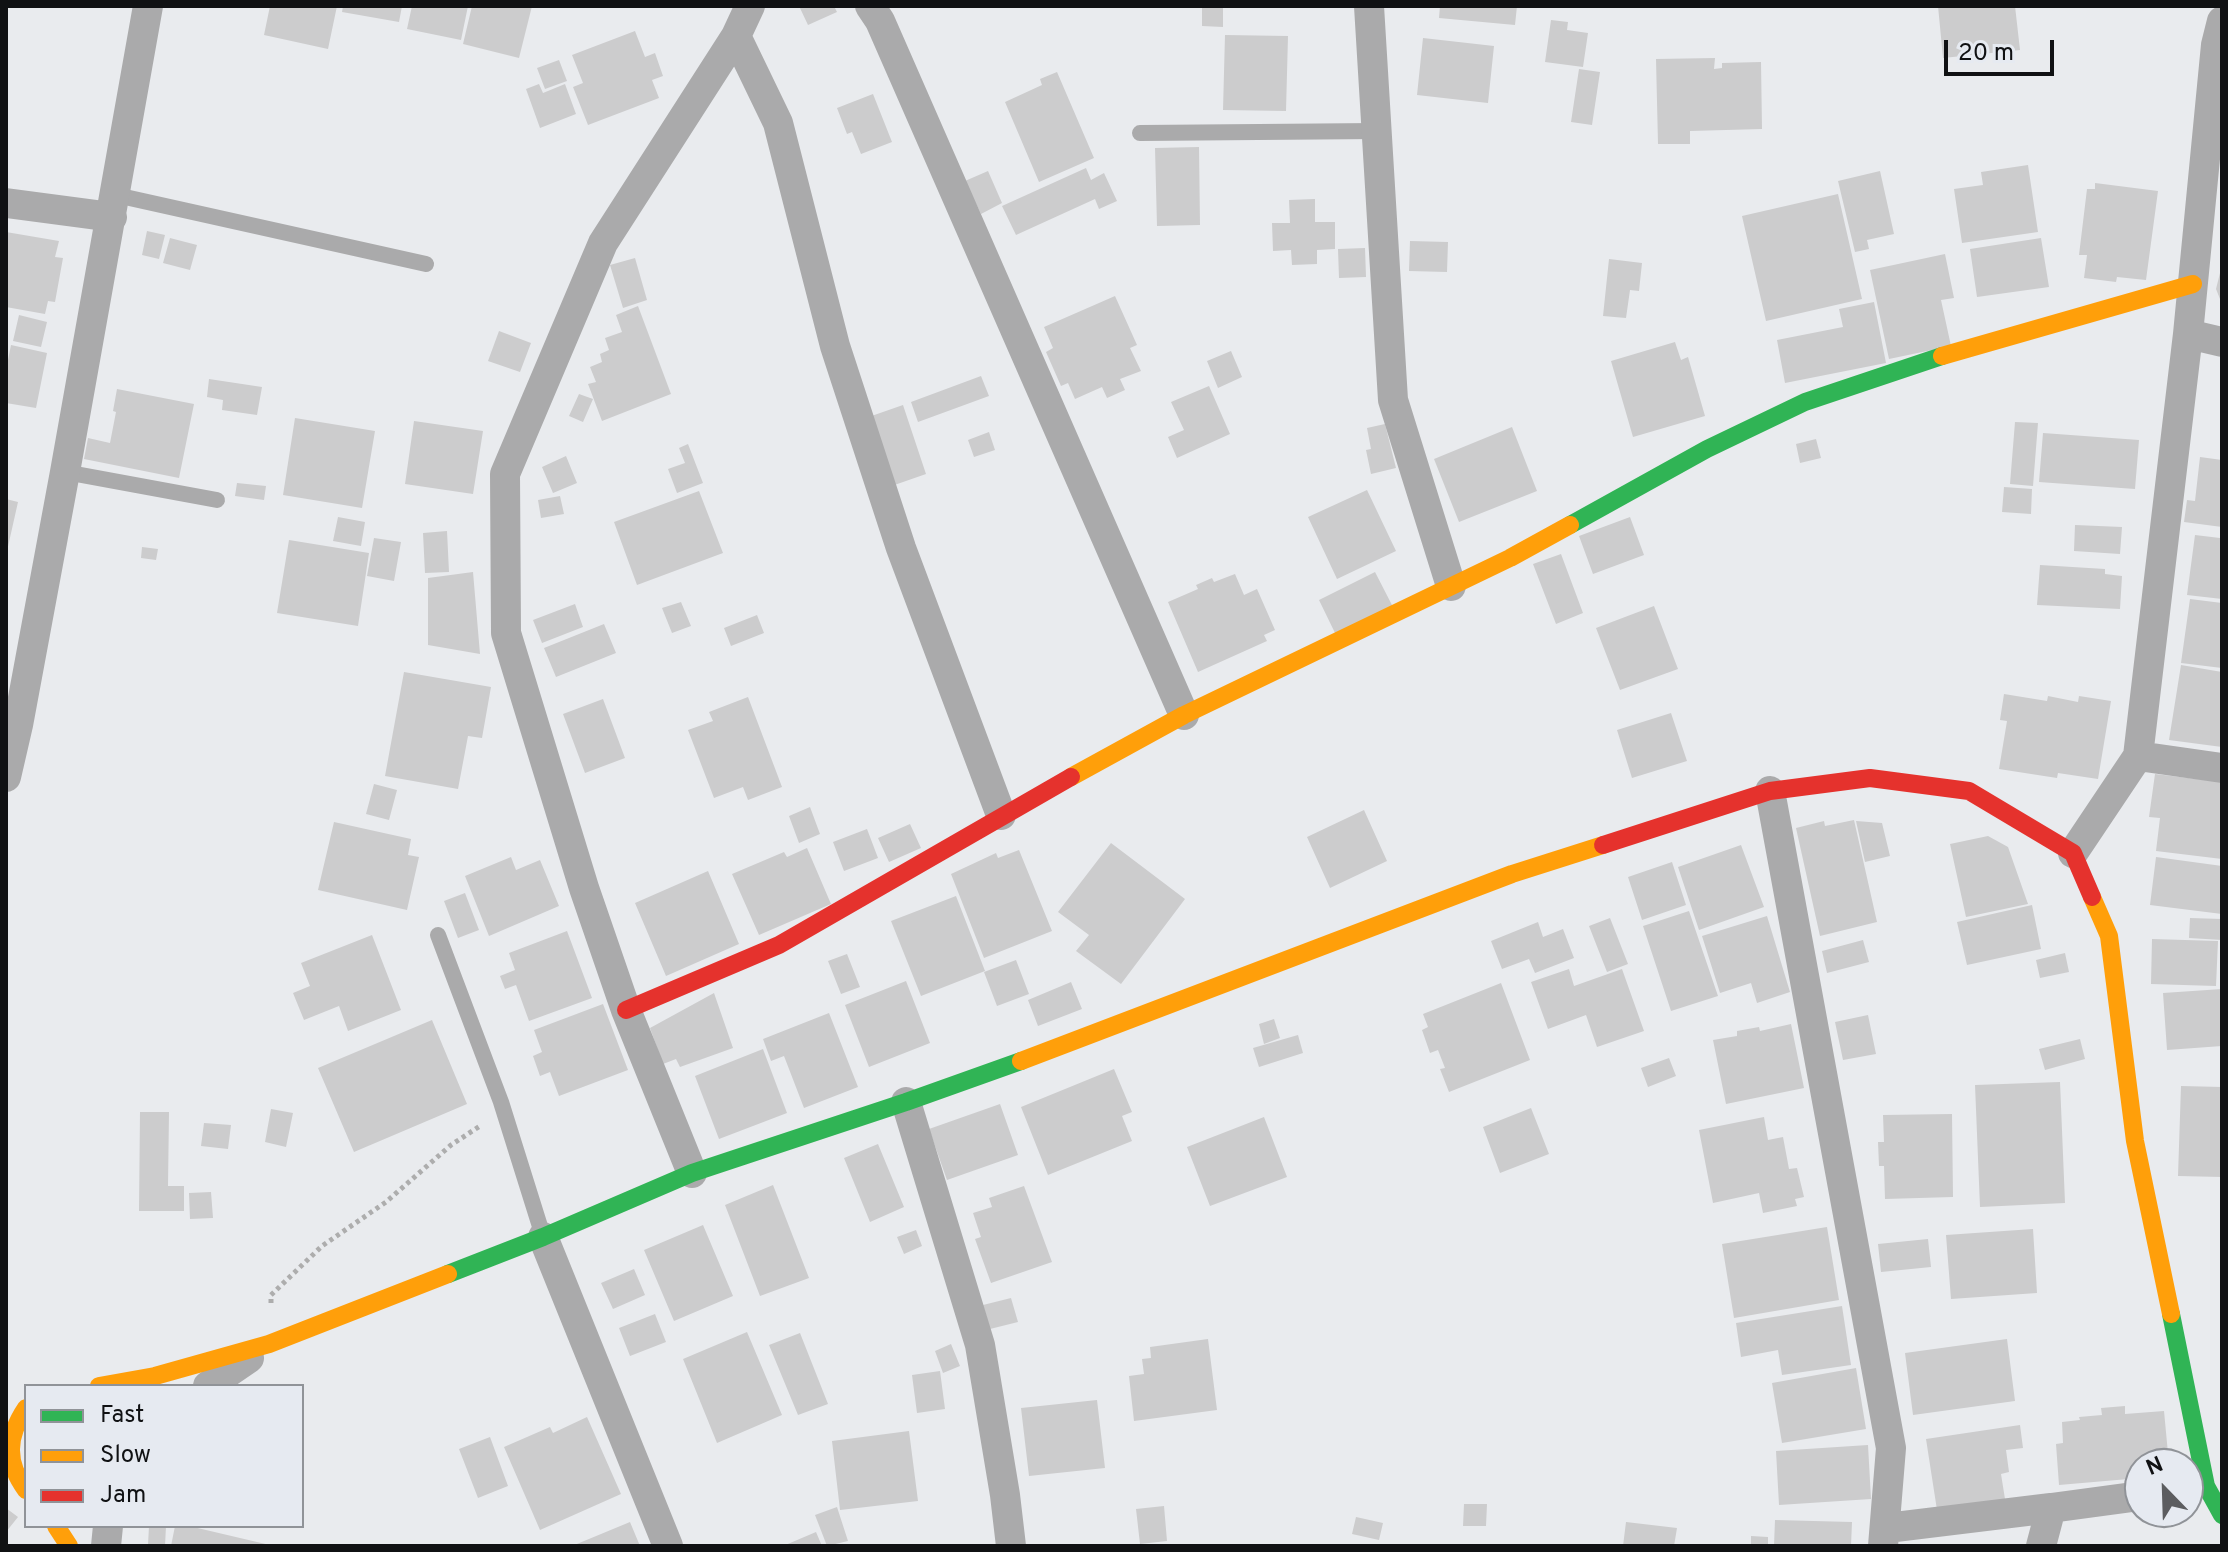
<!DOCTYPE html>
<style>
body{margin:0}
#map{position:relative;width:2228px;height:1552px;overflow:hidden;background:#e9ebee;font-family:Overpass,sans-serif}
canvas{display:block}
.frame{position:absolute;inset:0;border:8px solid #101113;pointer-events:none}
.legend{position:absolute;left:24px;top:1384px;width:280px;height:144px;box-sizing:border-box;background:#e6eaf1;border:2px solid #909398;margin:0;padding:10px 14px;list-style:none;font-size:24px;color:#101113}
.legend li{display:flex;align-items:center;gap:16px;height:40px}
.legend b{width:40px;border:2px solid #909398}
.north{position:absolute;left:2124px;top:1448px;width:80px;height:80px;box-sizing:border-box;background:#e6eaf1;border:2px solid #909398;border-radius:50%;rotate:337deg;font-size:22px;font-weight:700;line-height:32px;text-align:center;color:#101113}
.north::after{content:'';display:block;margin:auto;width:28px;height:36px;background:#5c5d60;clip-path:polygon(50% 0,100% 100%,50% 72%,0 100%)}
.scale{position:absolute;left:1944px;top:40px;width:110px;height:36px;box-sizing:border-box;border:4px solid #101113;border-top:0;padding-left:10px;font-size:24px;line-height:28px;white-space:nowrap;color:#101113;-webkit-text-stroke:6px #e6eaf1;paint-order:stroke}
</style>
<div id="map">
<canvas width="2228" height="1552"></canvas>
<div class="frame"></div>
<ul class="legend">
<li><b style="height:10px;background:#30b455"></b>Fast</li>
<li><b style="height:10px;background:#ff9f0a"></b>Slow</li>
<li><b style="height:10px;background:#e5322d"></b>Jam</li>
</ul>
<div class="north">N</div>
<div class="scale">20 m</div>
</div>
<script>
const c = document.querySelector('canvas').getContext('2d');
c.lineJoin = 'round';
function fill(path, color) { c.fillStyle = color; c.fill(path, 'evenodd'); }
function stroke(path, color, width, dash) { c.strokeStyle = color; c.lineWidth = width; c.lineCap = dash ? 'butt' : 'round'; c.setLineDash(dash || []); c.stroke(path); }
const building = new Path2D(`
 M270 6H337L328 49 264 35Z
 M343 6H402L399 22 342 12Z
 M412 6H468L461 40 407 29Z
 M472 6H532L519 58 463 44Z
 M799 6H834L837 12 808 25Z
 M1202 6H1223V27L1202 26Z
 M1440 6H1517L1515 25 1439 18Z
 M1938 6H2015L2020 50 1943 58Z
 M1551 20 1568 22 1567 30 1588 33 1583 67 1545 62Z
 M635 31 645 57 655 53 663 76 652 80 659 98 588 125 573 87 583 83 572 55Z
 M1225 35 1288 36 1286 111 1223 110Z
 M1423 38 1494 46 1488 103 1417 95Z
 M1715 58 1714 69 1722 68V63L1761 62 1762 129 1690 131V144H1658L1656 59Z
 M559 60 567 81 545 89 537 68Z
 M1579 69 1600 72 1592 125 1571 122Z
 M1057 72 1094 158 1039 182 1005 102 1042 85 1040 79Z
 M539 84 543 93 565 84 576 114 540 128 526 89Z
 M873 94 892 142 861 154 852 132 847 134 837 108Z
 M1199 147 1200 225 1157 226 1155 148Z
 M2028 165 2038 232 1962 243 1954 189 1983 185 1981 172Z
 M1086 168 1091 180 1104 173 1117 201 1099 209 1095 199 1016 235 1002 206Z
 M988 171 1002 203 981 214 965 181Z
 M1880 171 1894 234 1867 240 1869 249 1855 252 1838 181Z
 M2095 183 2158 191 2146 280 2117 277 2116 282 2084 278 2087 255H2079L2087 189H2095Z
 M1838 194 1862 299 1766 321 1742 216Z
 M1315 199V222H1335V249L1317 250V264L1292 265 1291 250 1273 251 1272 223H1290L1289 200Z
 M147 231 165 235 159 259 142 255Z
 M6 232 59 241 55 257 63 258 55 302 48 301 45 314 6 307Z
 M170 238 197 245 190 270 163 263Z
 M2041 238 2049 287 1977 297 1970 249Z
 M1410 241 1448 242 1447 272 1409 271Z
 M1365 248 1366 277 1339 278 1338 249Z
 M1945 254 1954 298 1941 300 1951 346 1889 359 1870 270Z
 M635 258 647 300 623 308 610 265Z
 M1609 259 1642 263 1639 291 1630 290 1626 318 1603 316Z
 M2221 269H2222V304L2216 289Z
 M1115 296 1137 345 1130 348 1141 371 1120 379 1125 390 1107 398 1102 387 1075 399 1068 383 1061 386 1046 352 1053 348 1044 327Z
 M1874 302 1886 363 1785 383 1777 340 1843 327 1839 309Z
 M638 306 671 394 602 421 588 384 596 382 590 367 602 362 600 354 609 350 605 338 622 332 616 315Z
 M19 315 47 322 41 347 13 341Z
 M499 331 531 343 520 372 488 361Z
 M1675 342 1681 360 1688 357 1705 416 1633 437 1611 361Z
 M11 345 47 353 36 408 6 403V370Z
 M1231 351 1242 377 1218 388 1207 361Z
 M981 376 989 396 918 422 911 402Z
 M209 379 262 387 257 415 222 410 223 400 207 397Z
 M1209 386 1230 434 1177 458 1168 437 1184 430 1171 402Z
 M117 389 194 404 179 478 84 459 88 438 110 443 116 412 113 411Z
 M579 394 593 399 583 422 569 416Z
 M903 405 926 474 883 489 860 420Z
 M295 418 375 431 362 508 283 495Z
 M414 421 483 431 473 494 405 484Z
 M2015 422 2038 423 2033 486 2010 484Z
 M1385 424 1396 468 1371 474 1366 450 1371 449 1367 428Z
 M1512 427 1537 491 1459 522 1434 459Z
 M989 432 995 450 974 457 968 440Z
 M2043 433 2139 440 2135 489 2039 482Z
 M1816 439 1821 458 1800 463 1796 444Z
 M688 444 703 483 677 493 668 469 685 463 679 448Z
 M566 456 577 483 553 493 542 467Z
 M2200 457 2222 460V527L2184 522 2187 500 2195 501Z
 M237 483 266 486 264 500 235 496Z
 M2004 487 2032 489 2031 514 2002 512Z
 M1367 490 1396 551 1337 579 1308 517Z
 M699 491 723 553 637 585 614 522Z
 M560 496 564 514 541 518 538 500Z
 M6 499 18 502 7 551H6Z
 M338 517 365 522 361 546 333 541Z
 M1630 517 1644 555 1593 574 1579 536Z
 M2075 525 2122 527 2120 554 2074 551Z
 M447 531 449 572 425 573 423 533Z
 M2195 535 2220 538 2222 599 2187 595Z
 M374 538 401 542 394 581 367 576Z
 M289 540 369 553 358 626 277 613Z
 M142 547 158 549 156 560 141 558Z
 M1561 554 1583 613 1556 624 1533 564Z
 M2040 565 2105 569V574L2122 576 2120 609 2037 605Z
 M473 572 480 654 428 645V578Z
 M1375 572 1393 607 1336 635 1319 600Z
 M1235 574 1244 595 1257 589 1275 630 1264 635 1267 641 1198 672 1168 602 1198 589 1196 585 1212 578 1214 582Z
 M2190 599 2222 603V668L2181 663Z
 M681 602 691 626 672 633 662 608Z
 M575 604 583 627 542 643 533 620Z
 M1654 606 1678 669 1620 690 1596 628Z
 M757 615 764 633 731 646 724 628Z
 M604 624 616 653 556 677 544 648Z
 M2181 665 2222 672V747L2169 740Z
 M404 672 491 687 482 738 468 736 458 789 385 776Z
 M2004 694 2047 701 2048 696 2078 702 2079 696 2111 701 2098 779 2058 773 2057 778 1999 769 2007 721 2000 720Z
 M748 697 782 787 748 800 743 787 714 798 688 730 713 721 709 712Z
 M603 699 625 758 585 773 563 714Z
 M1671 713 1687 761 1632 778 1617 730Z
 M2155 774 2222 782V859L2156 851 2160 818 2149 817Z
 M374 784 397 790 389 820 366 814Z
 M810 807 820 834 799 843 789 816Z
 M1364 810 1387 861 1330 888 1307 837Z
 M1854 820 1877 922 1820 936 1796 828 1824 821 1825 826Z
 M1856 821 1882 823 1890 856 1865 862Z
 M334 822 411 839 408 855 419 857 407 910 318 890Z
 M910 824 921 848 889 862 878 838Z
 M867 829 878 858 844 871 833 842Z
 M1988 836 2008 847 2028 904 1966 917 1950 844Z
 M1111 843 1185 899 1121 984 1076 951 1089 935 1058 912Z
 M1741 845 1764 907 1699 930 1678 867Z
 M807 848 831 904 759 935 732 874 784 852 787 857Z
 M1019 850 1052 931 984 958 951 874 996 853 998 858Z
 M511 857 516 870 540 860 559 906 489 936 465 876Z
 M2156 857 2222 866V914L2150 905Z
 M1672 862 1686 905 1642 920 1628 877Z
 M708 871 739 944 666 976 635 903Z
 M465 893 479 930 458 938 444 901Z
 M956 896 985 971 921 996 891 921Z
 M2032 905 2041 949 1967 965 1957 922Z
 M1689 911 1718 996 1671 1011 1643 926Z
 M1767 916 1790 992 1757 1003 1751 983 1720 993 1702 936Z
 M1610 918 1628 964 1607 972 1589 926Z
 M2190 918 2222 919V940L2189 938Z
 M1538 922 1543 937 1563 929 1574 958 1535 973 1529 959 1502 969 1491 941Z
 M567 931 592 998 529 1021 516 985 505 989 500 976 515 970 509 953Z
 M372 935 401 1010 348 1031 339 1006 304 1020 293 993 310 986 301 963Z
 M2152 939 2218 941 2216 986 2151 984Z
 M1863 940 1869 962 1827 973 1822 951Z
 M2065 953 2069 972 2040 978 2036 960Z
 M847 954 860 987 841 994 828 961Z
 M1016 960 1029 994 997 1006 984 972Z
 M1569 969 1574 986 1622 969 1644 1031 1597 1047 1586 1015 1548 1029 1531 982Z
 M906 981 930 1043 869 1067 845 1005Z
 M1071 982 1082 1009 1038 1026 1028 1000Z
 M1501 983 1530 1060 1449 1092 1440 1069 1445 1068 1438 1050 1430 1053 1422 1030 1428 1027 1423 1014Z
 M2222 989V1046L2167 1050 2163 993Z
 M714 993 733 1048 680 1067 676 1059 663 1064 650 1028Z
 M603 1004 628 1070 559 1096 550 1072 540 1076 533 1056 542 1052 534 1030Z
 M829 1013 858 1087 804 1108 784 1056 771 1061 763 1039Z
 M1868 1015 1876 1054 1843 1060 1835 1022Z
 M1274 1019 1280 1038 1264 1044 1259 1024Z
 M432 1020 467 1104 354 1152 318 1068Z
 M1791 1024 1804 1088 1726 1104 1713 1040 1737 1036V1031L1759 1027 1760 1031Z
 M1298 1035 1303 1053 1259 1067 1253 1048Z
 M2080 1039 2085 1059 2045 1070 2039 1049Z
 M763 1049 787 1113 719 1139 695 1076Z
 M1669 1058 1676 1076 1648 1087 1641 1068Z
 M1114 1069 1132 1112 1122 1116 1132 1141 1048 1175 1021 1107Z
 M2060 1082 2065 1203 1980 1207 1975 1085Z
 M2181 1086 2222 1087V1177L2178 1176Z
 M1000 1104 1018 1155 947 1180 929 1129Z
 M1531 1108 1549 1154 1500 1173 1483 1127Z
 M271 1109 293 1113 286 1147 265 1142Z
 M140 1112H169L168 1186H184V1211H139Z
 M1952 1114 1953 1197 1885 1199 1884 1166H1879L1878 1142H1884L1883 1115Z
 M1264 1117 1287 1177 1210 1206 1187 1147Z
 M1764 1117 1768 1140 1783 1137 1789 1169 1797 1168 1804 1197 1795 1199 1797 1206 1763 1213 1759 1193 1713 1203 1699 1130Z
 M204 1123 231 1125 228 1149 201 1146Z
 M878 1144 904 1207 870 1222 844 1158Z
 M773 1185 809 1278 760 1296 725 1205Z
 M1024 1186 1052 1262 991 1283 975 1239 981 1237 973 1213 992 1207 989 1198Z
 M211 1192 213 1218 190 1219 189 1193Z
 M703 1225 733 1296 674 1321 644 1250Z
 M1827 1227 1839 1300 1734 1318 1722 1244Z
 M2033 1229 2037 1293 1951 1299 1946 1235Z
 M916 1230 922 1246 904 1254 897 1237Z
 M1928 1239 1931 1267 1881 1272 1878 1244Z
 M634 1269 645 1295 613 1309 601 1283Z
 M1011 1298 1018 1322 990 1329 983 1305Z
 M1842 1306 1851 1365 1782 1375 1778 1350 1741 1357 1736 1323Z
 M655 1314 666 1342 630 1356 619 1328Z
 M747 1332 782 1415 717 1443 683 1359Z
 M800 1333 828 1404 798 1415 769 1345Z
 M1208 1339 1217 1410 1134 1421 1129 1376 1144 1374 1142 1359 1151 1358 1150 1347Z
 M2007 1339 2015 1401 1913 1415 1905 1353Z
 M951 1344 960 1366 943 1373 935 1351Z
 M1856 1368 1866 1429 1782 1443 1772 1383Z
 M940 1371 945 1409 917 1413 912 1375Z
 M1097 1400 1105 1468 1029 1476 1021 1408Z
 M2125 1406V1414L2164 1411 2169 1464H2140V1478L2059 1485 2056 1444 2063 1443 2062 1422 2080 1420 2079 1417 2102 1415 2101 1408Z
 M587 1417 621 1494 540 1530 504 1447 550 1427 553 1433Z
 M2020 1425 2023 1448 2006 1450 2009 1472 2001 1474 2005 1499 1937 1510 1926 1439Z
 M909 1431 918 1501 840 1510 832 1441Z
 M490 1437 508 1486 478 1498 459 1449Z
 M1868 1445 1871 1499 1779 1505 1776 1451Z
 M1464 1504H1487L1486 1526H1463Z
 M1164 1506 1167 1541 1140 1544 1136 1509Z
 M837 1507 848 1541 827 1546 815 1515Z
 M6 1508 18 1517 6 1532Z
 M1356 1517 1383 1523 1379 1540 1352 1534Z
 M1775 1520 1852 1522 1851 1546H1774Z
 M630 1522 640 1546H572Z
 M1626 1522 1677 1528 1674 1546H1623Z
 M149 1526H166L165 1546 148 1545Z
 M175 1526H189L274 1546H171Z
 M816 1532 822 1546H783Z
 M1751 1536 1768 1537V1546H1751Z`);
const path = new Path2D(`
 M271 1303V1295L322 1246 386 1202 451 1145 480 1126`);
const lane = new Path2D(`
 M1140 133 1377 131
 M116 195 426 264
 M65 472 217 500
 M438 935 501 1102 543 1236`);
const street = new Path2D(`
 M870 6 880 21 1184 715
 M1369 6 1393 400 1451 586
 M736 36 778 123 835 346 901 548 1001 815
 M6 203 112 217
 M2188 334 2222 342
 M2138 756 2222 768
 M6 777 18 725 65 472 148 6
 M1770 791 1891 1448 1883 1546
 M2073 853 2138 756 2188 334 2216 45 2222 21
 M906 1102 980 1345 1005 1495 1011 1546
 M692 1173 626 1010 584 888 506 633 505 474 603 243 736 36 750 6
 M543 1237 668 1546
 M208 1386 249 1358
 M1887 1528 2051 1508
 M106 1546 108 1526
 M2041 1546 2051 1508 2140 1496`);
const fast = new Path2D(`
 M1570 525 1707 449 1805 402 1942 356
 M448 1274 543 1237 692 1173 906 1102 1021 1061
 M2171 1314 2206 1486 2222 1515`);
const slow = new Path2D(`
 M1942 356 2193 284
 M1071 777 1184 715 1510 558 1570 525
 M2092 897 2109 936 2135 1141 2171 1314
 M1021 1061 1512 874 1603 845
 M99 1386 155 1376 269 1344 448 1274
 M26 1408C7 1436 5 1462 26 1490
 M56 1526 69 1546`);
const jam = new Path2D(`
 M1603 845 1770 791 1870 778 1969 791 2073 853 2092 897
 M626 1010 779 945 1071 777`);
fill(building, '#cccccd');
stroke(path, '#adadad', 5, [4, 4]);
stroke(lane, '#aaaaab', 16);
stroke(street, '#aaaaab', 30);
stroke(fast, '#30b455', 18);
stroke(slow, '#ff9f0a', 18);
stroke(jam, '#e5322d', 18);
</script>
